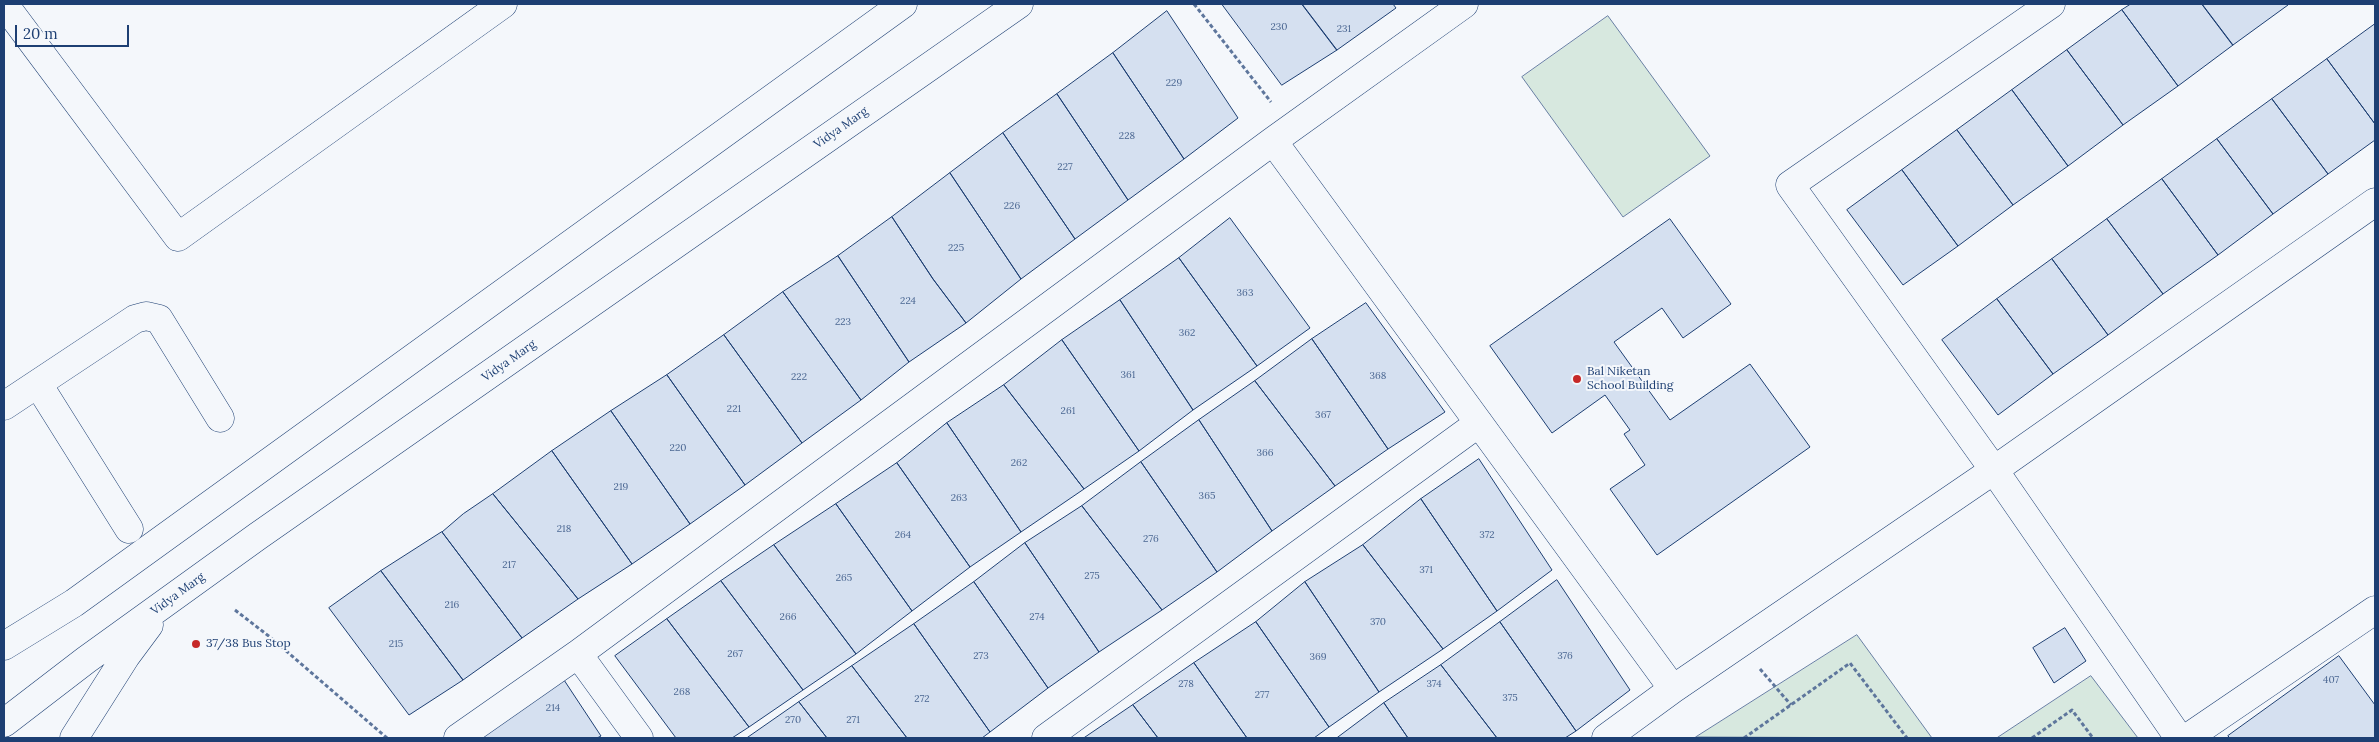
<!DOCTYPE html>
<style>
body{margin:0}
#map{position:relative;width:2379px;height:742px;overflow:hidden;background:#f4f7fb;font-family:Lora,serif}
canvas{display:block}
.frame{position:absolute;inset:0;border:5px solid #1d3f73;pointer-events:none}
.scale{position:absolute;left:15px;top:25px;width:114px;height:22px;box-sizing:border-box;border:2px solid #1d3f73;border-top:0;padding-left:6px;font-size:15px;line-height:18px;white-space:nowrap;color:#1d3f73;-webkit-text-stroke:4px #f4f7fb;paint-order:stroke}
</style>
<div id="map">
<canvas width="2379" height="742"></canvas>
<div class="frame"></div>
<div class="scale">20 m</div>
</div>
<script>
const c = document.querySelector('canvas').getContext('2d');
c.lineJoin = 'round';
function fill(path, color) { c.fillStyle = color; c.fill(path, 'evenodd'); }
function stroke(path, color, width, dash) { c.strokeStyle = color; c.lineWidth = width; c.lineCap = dash ? 'butt' : 'round'; c.setLineDash(dash || []); c.stroke(path); }
function label(font, color, halo, rows, align = 'center') {
  c.font = font + ' Lora,serif'; c.lineWidth = 4; c.setLineDash([]); c.textBaseline = 'middle'; c.strokeStyle = halo; c.fillStyle = color; for (const [text, x, y, turn = 0] of rows) {
    c.save(); c.translate(x, y); c.rotate((+turn || 0) * Math.PI / 180); c.textAlign = isNaN(turn) ? turn : align; if (halo) c.strokeText(text, 0, 0); c.fillText(text, 0, 0); c.restore();
  }
}
const green = new Path2D(`
 M1608 16 1710 156 1623 217 1522 77Z
 M1857 635 1932 738 1696 737Z
 M2091 676 2138 738H1997Z`);
const building = new Path2D(`
 M1222 4H1302L1337 50 1282 85Z
 M1302 4H1393L1396 8 1337 50Z
 M2131 4H2202L2233 45 2178 86 2122 10Z
 M2202 4H2287L2288 5 2233 45Z
 M2122 10 2178 86 2123 125 2067 50Z
 M1167 11 1238 118 1184 159 1113 53Z
 M2375 24V124L2327 59Z
 M2067 50 2123 125 2068 166 2012 90Z
 M1113 53 1184 159 1128 200 1057 94Z
 M2327 59 2375 124V140L2328 174 2272 99Z
 M2012 90 2068 166 2013 205 1957 130Z
 M1057 94 1128 200 1075 239 1003 133Z
 M2272 99 2328 174 2273 214 2217 139Z
 M1957 130 2013 205 1958 246 1902 170Z
 M1003 133 1075 239 1021 279 950 173Z
 M2217 139 2273 214 2218 255 2162 179Z
 M1902 170 1958 246 1903 285 1847 210Z
 M950 173 1021 279 966 323 933 279 892 217Z
 M2162 179 2218 255 2163 294 2107 219Z
 M892 217 933 279 966 323 909 362 838 256Z
 M1230 218 1310 328 1257 366 1179 258Z
 M1670 219 1731 304 1683 338 1662 308 1614 342 1670 420 1750 364 1810 447 1657 555 1610 489 1645 465 1624 434 1630 430 1605 395 1552 433 1490 346Z
 M2107 219 2163 294 2108 335 2052 259Z
 M838 256 909 362 861 400 783 292Z
 M1179 258 1257 366 1193 410 1120 300Z
 M2052 259 2108 335 2053 374 1997 299Z
 M783 292 861 400 802 443 724 335Z
 M1997 299 2053 374 1998 415 1942 340Z
 M1120 300 1193 410 1139 451 1062 340Z
 M1366 303 1445 412 1388 449 1312 339Z
 M724 335 802 443 745 485 667 375Z
 M1312 339 1388 449 1335 486 1255 381Z
 M1062 340 1139 451 1084 489 1004 385Z
 M667 375 745 485 690 524 611 411Z
 M1255 381 1335 486 1272 531 1199 420Z
 M1004 385 1084 489 1021 532 947 423Z
 M611 411 690 524 632 564 552 451Z
 M1199 420 1272 531 1217 572 1141 462Z
 M947 423 1021 532 970 567 897 463Z
 M552 451 632 564 578 599 493 494Z
 M1479 459 1552 570 1497 611 1421 499Z
 M1141 462 1217 572 1162 610 1082 506Z
 M897 463 970 567 912 611 836 504Z
 M493 494 578 599 522 638 442 532 463 514Z
 M1421 499 1497 611 1443 649 1363 545Z
 M836 504 912 611 856 654 774 545Z
 M1082 506 1162 610 1099 652 1025 543Z
 M442 532 522 638 463 680 381 571Z
 M1025 543 1099 652 1048 688 974 582Z
 M774 545 856 654 803 690 721 581Z
 M1363 545 1443 649 1379 692 1305 582Z
 M381 571 463 680 409 715 329 608Z
 M1557 580 1630 690 1576 731 1500 622Z
 M721 581 803 690 749 727 667 619Z
 M974 582 1048 688 990 732 914 624Z
 M1305 582 1379 692 1329 727 1256 622Z
 M667 619 749 727 732 738H676L615 656Z
 M1256 622 1329 727 1314 738H1247L1194 663Z
 M1500 622 1576 731 1565 738H1497L1441 665Z
 M914 624 990 732 982 738H907L852 666Z
 M2065 628 2086 661 2054 683 2033 648Z
 M2339 656 2375 705V738H2230L2228 736Z
 M1194 663 1247 738H1158L1133 705Z
 M1441 665 1497 738H1408L1384 703Z
 M852 666 907 738H827L799 702Z
 M564 680 601 736 597 738H479Z
 M799 702 827 738H747Z
 M1384 703 1408 738H1337Z
 M1133 705 1158 738H1084Z`);
const path = new Path2D(`
 M1194 4 1271 102
 M235 610 270 637 387 738
 M1760 669 1791 705
 M1744 738 1850 663 1907 738
 M2032 738 2072 710 2093 738`);
const street = new Path2D(`
 M4 4 178 237 503 4
 M2051 4 1790 185 1994 470 2179 738
 M1273 141 1673 689
 M38 384 129 529
 M4 406 135 319 146 316 159 319 220 418
 M578 654 639 738
 M458 738 578 654 1273 141 1464 4
 M1046 738 1479 423
 M1606 738 1673 689 1994 470 2375 202
 M2187 738 2375 610`);
const secondary = new Path2D(`
 M4 646 74 603 903 4
 M4 723 86 660 258 536 1019 4
 M74 738 126 656 149 625`);
const markers = [
 [1577,379,5,"#c62828"],
 [196,644,5,"#c62828"]
];
const numberNames = [
 ["230",1279,27],
 ["231",1344,29],
 ["229",1174,83],
 ["228",1127,136],
 ["227",1065,167],
 ["226",1012,206],
 ["225",956,248],
 ["363",1245,293],
 ["224",908,301],
 ["223",843,322],
 ["362",1187,333],
 ["361",1128,375],
 ["368",1378,376],
 ["222",799,377],
 ["221",734,409],
 ["261",1068,411],
 ["367",1323,415],
 ["220",678,448],
 ["366",1265,453],
 ["262",1019,463],
 ["219",621,487],
 ["365",1207,496],
 ["263",959,498],
 ["218",564,529],
 ["264",903,535],
 ["372",1487,535],
 ["276",1151,539],
 ["217",509,565],
 ["371",1426,570],
 ["275",1092,576],
 ["265",844,578],
 ["216",452,605],
 ["266",788,617],
 ["274",1037,617],
 ["370",1378,622],
 ["215",396,644],
 ["267",735,654],
 ["273",981,656],
 ["376",1565,656],
 ["369",1318,657],
 ["407",2331,680],
 ["278",1186,684],
 ["374",1434,684],
 ["268",682,692],
 ["277",1262,695],
 ["375",1510,698],
 ["272",922,699],
 ["214",553,708],
 ["270",793,720],
 ["271",853,720]
];
const streetNames = [
 ["Vidya Marg",841,128,-35],
 ["Vidya Marg",509,361,-35],
 ["Vidya Marg",178,594,-36]
];
const poiNames = [
 ["Bal Niketan",1587,372],
 ["School Building",1587,386],
 ["37/38 Bus Stop",206,644]
];
fill(green, '#d7e8df');
stroke(green, '#687fa3', 1);
fill(building, '#d5e0f0');
stroke(building, '#1d3f73', 1);
stroke(street, '#1d3f73', 29);
stroke(secondary, '#1d3f73', 29);
stroke(path, '#5e769c', 3, [4, 2.5]);
stroke(street, '#f4f7fb', 28);
stroke(secondary, '#f4f7fb', 28);
for (const [x, y, r, color] of markers) { const dot = new Path2D(); dot.arc(x, y, r, 0, 2 * Math.PI); c.fillStyle = color; c.fill(dot); stroke(dot, '#f4f7fb', 2); }
label('10px', '#4b6792', null, numberNames);
label('12px', '#1d3f73', '#f4f7fb', streetNames);
label('12px', '#1d3f73', '#f4f7fb', poiNames, 'left');
</script>
